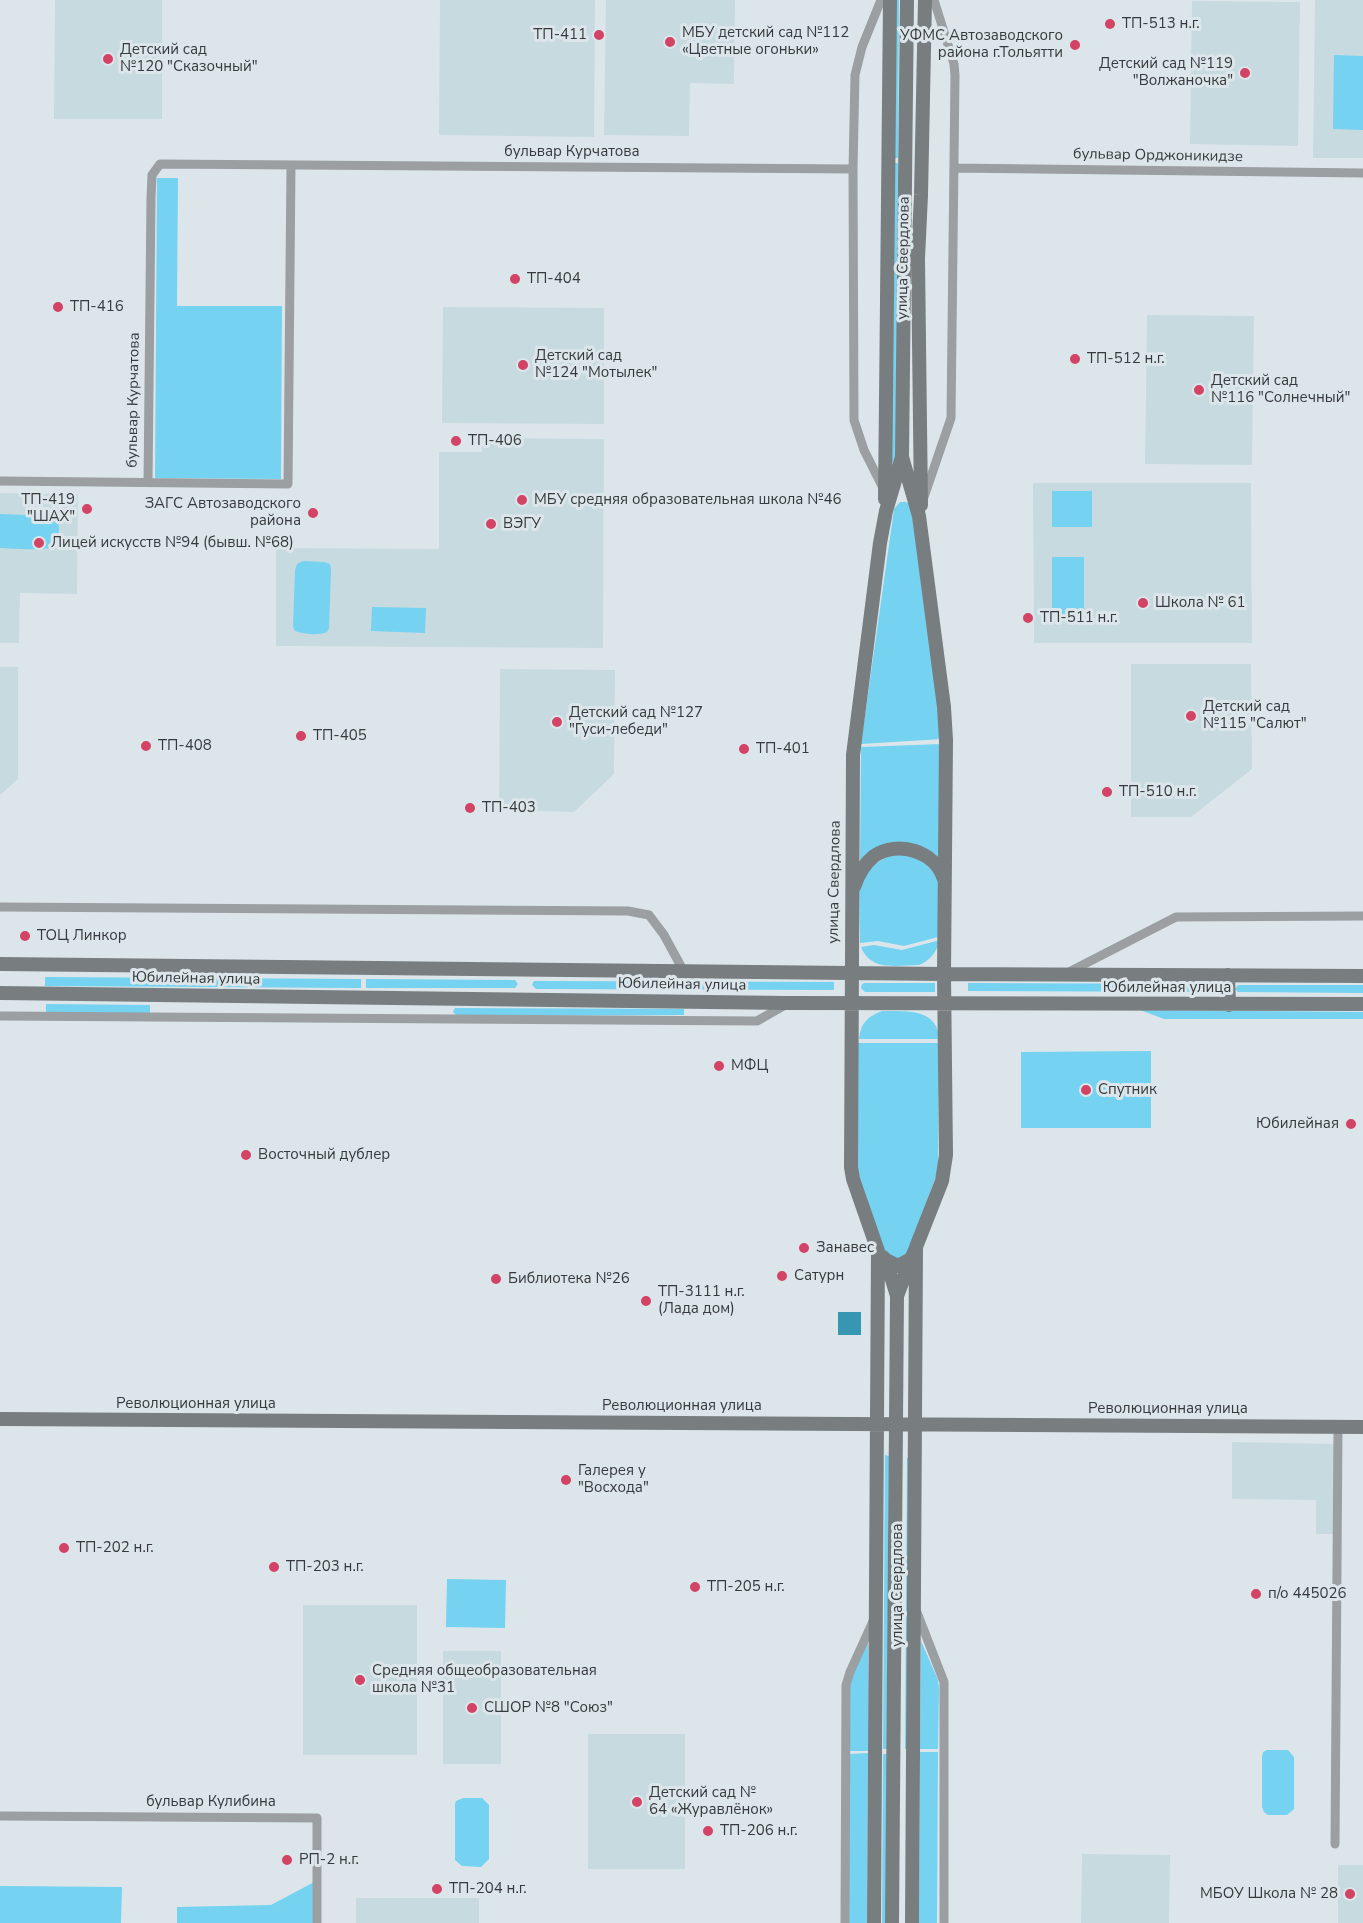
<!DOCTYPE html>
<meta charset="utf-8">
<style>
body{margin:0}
canvas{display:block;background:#dce6ea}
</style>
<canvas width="1363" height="1923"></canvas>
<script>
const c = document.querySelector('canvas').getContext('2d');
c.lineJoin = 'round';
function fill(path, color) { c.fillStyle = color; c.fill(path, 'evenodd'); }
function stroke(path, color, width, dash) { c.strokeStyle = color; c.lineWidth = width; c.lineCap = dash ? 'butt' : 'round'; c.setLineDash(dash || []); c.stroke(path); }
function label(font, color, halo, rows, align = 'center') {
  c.font = font + ' "Nunito Sans",sans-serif'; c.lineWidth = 6; c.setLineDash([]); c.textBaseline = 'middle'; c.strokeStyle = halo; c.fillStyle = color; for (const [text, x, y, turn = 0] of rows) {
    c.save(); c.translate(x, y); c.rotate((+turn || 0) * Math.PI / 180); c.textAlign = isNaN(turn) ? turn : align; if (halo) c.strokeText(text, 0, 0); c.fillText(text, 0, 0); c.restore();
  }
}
const built = new Path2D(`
 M55 0H162V119H54Z
 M440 0H595L594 137 439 135Z
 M606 0H735L734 84 690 83 689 136 604 135Z
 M1315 0H1363V158H1313Z
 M1192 1 1300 2 1298 146 1190 144Z
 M443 307 604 308V424L442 423Z
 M1147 315 1254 316 1252 465 1145 464Z
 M482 438 604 439 603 648 276 646V548L439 549V452H482Z
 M1033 483H1251L1252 643H1034Z
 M0 493 78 494 77 594 20 593 19 643H0Z
 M1131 664H1251L1252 769 1191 817H1131Z
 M0 667H18V779L0 795Z
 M500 669 615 670 614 774 574 812 499 810Z
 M1232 1442 1334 1444 1333 1534H1316V1500L1232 1499Z
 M303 1605H417V1755H303Z
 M443 1651H501V1764H443Z
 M588 1734H685V1869H588Z
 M1082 1854 1170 1855 1169 1923H1081Z
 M1338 1865H1363V1923H1338Z
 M356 1898H479V1923H356Z`);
const green = new Path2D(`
 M894 0H899L898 158H893Z
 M1334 55 1363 56V130L1333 129Z
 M893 163H898L896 461 894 463 891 462Z
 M157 178H178L177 306H282L281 479 155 478Z
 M1052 491H1092V527H1052Z
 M900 502H906L911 505 942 739 861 744 894 509Z
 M0 514 52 516C58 520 59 524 59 532 58 537 58 543 54 546 47 552 10 548 0 548Z
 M1052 557H1084V616H1052Z
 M303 561 324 562 330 564 331 570 329 628 327 632C318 636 304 634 295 631L293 627 295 570 297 564Z
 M372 607 426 608 425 633 371 631Z
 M942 744 943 864 921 847 860 861 861 747Z
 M895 854C920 855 926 863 941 881L938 937 904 946 878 941 860 943 859 888C864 871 878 859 895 854Z
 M940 940C937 951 930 961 919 965 897 965 871 972 861 947L874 945 902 950Z
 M45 977 361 979V988L45 986Z
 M366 979 515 980 518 984 515 988H366Z
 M534 981 834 982V990L536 989 532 985Z
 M865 983H935V992H865L861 988 862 984Z
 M968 983 1219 984 1222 988 1220 992 968 991Z
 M1238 985H1363V993L1238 992 1235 989Z
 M46 1004 150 1005V1013H46Z
 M455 1008 684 1009V1015L457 1016 453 1012Z
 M1140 1010 1363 1012V1019H1164Z
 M882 1011C905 1011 938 1008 939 1039H859C860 1024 868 1016 882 1011Z
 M858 1043H939L938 1171 905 1259H888L857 1173Z
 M1151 1051V1128H1021V1052Z
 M885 1455 889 1456 887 1749H883Z
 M907 1458H909L910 1749H905Z
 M447 1579 506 1580 505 1628 446 1627Z
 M921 1641 938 1680 939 1689 938 1749H920Z
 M868 1642 869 1751H849L850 1687 854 1671Z
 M1267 1750H1288L1294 1757V1809L1287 1815H1268L1264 1812 1262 1807V1757L1263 1752Z
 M920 1752H938L937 1923H919Z
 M868 1753 867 1923H848L849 1754Z
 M883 1754H887L886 1923H882Z
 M463 1798H482L489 1805V1859L481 1867 462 1866 455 1860V1804L456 1801Z
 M316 1881V1923H177V1907L271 1905Z
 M0 1886 122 1887 121 1923H0Z`);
const water = new Path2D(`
 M838 1312H861V1335H838Z`);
const minor = new Path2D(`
 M881 0 862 47 855 75 853 169 854 420 864 450 883 488
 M954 168 1363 173
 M0 481 288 484 291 165
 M148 482 151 198 152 175 160 164 853 169
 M924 497 951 418 955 75 954 64 934 0
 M0 907 628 911 649 915 664 935 683 970
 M1067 973 1176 917 1363 916
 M0 1016 757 1021 785 1005
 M916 1610 944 1682V1923
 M0 1816 317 1818V1923
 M1335 1844 1338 1427
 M845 1923 846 1685 850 1672 874 1619`);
const secondary = new Path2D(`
 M902 457 919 516 944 707 946 740 944 974 946 1155 942 1181 916 1247 912 1923
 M885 499 890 0
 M921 505 918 259 921 195 925 0
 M854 887C858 875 864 864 874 856 898 840 935 851 944 879
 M0 964 944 974 1363 976
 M1228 975 1229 1005
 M0 993 787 1003 1363 1004
 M883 1257 886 1260 898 1266 911 1259 916 1248
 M886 1260 897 1296 892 1923
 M897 1296 911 1259
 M0 1419 1363 1427
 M874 1923 878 1251 853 1179 851 1167 853 755 880 543 886 511 902 457 907 0`);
const markers = [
 [1110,24,6,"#d24365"],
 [599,35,6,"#d24365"],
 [670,42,6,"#d24365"],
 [1075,45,6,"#d24365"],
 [108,59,6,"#d24365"],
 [1245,73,6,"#d24365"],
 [515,279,6,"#d24365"],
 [58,307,6,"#d24365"],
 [1075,359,6,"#d24365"],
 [523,365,6,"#d24365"],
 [1199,390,6,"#d24365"],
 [456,441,6,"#d24365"],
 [522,500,6,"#d24365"],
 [87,509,6,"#d24365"],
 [313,513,6,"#d24365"],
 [491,524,6,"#d24365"],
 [39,543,6,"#d24365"],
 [1143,603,6,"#d24365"],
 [1028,618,6,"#d24365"],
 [1191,716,6,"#d24365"],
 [557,722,6,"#d24365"],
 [301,736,6,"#d24365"],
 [146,746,6,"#d24365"],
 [744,749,6,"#d24365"],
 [1107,792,6,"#d24365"],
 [470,808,6,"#d24365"],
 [25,936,6,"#d24365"],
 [719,1066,6,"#d24365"],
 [1086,1090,6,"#d24365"],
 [1351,1124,6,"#d24365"],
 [246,1155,6,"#d24365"],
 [804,1248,6,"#d24365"],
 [782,1276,6,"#d24365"],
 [496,1279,6,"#d24365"],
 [646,1301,6,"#d24365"],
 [566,1480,6,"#d24365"],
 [64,1548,6,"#d24365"],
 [274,1567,6,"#d24365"],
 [695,1587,6,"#d24365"],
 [1256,1594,6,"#d24365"],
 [360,1680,6,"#d24365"],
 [472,1708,6,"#d24365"],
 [637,1802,6,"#d24365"],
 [708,1831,6,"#d24365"],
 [287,1860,6,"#d24365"],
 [437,1889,6,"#d24365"],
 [1350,1894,6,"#d24365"]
];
const poiNames = [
 ["ТП-513 н.г.",1122,24],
 ["МБУ детский сад №112",682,33],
 ["«Цветные огоньки»",682,50],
 ["ТП-411",587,35,"right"],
 ["УФМС Автозаводского",1063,36,"right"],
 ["района г.Тольятти",1063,53,"right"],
 ["Детский сад",120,50],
 ["№120 \"Сказочный\"",120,67],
 ["Детский сад №119",1233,64,"right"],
 ["\"Волжаночка\"",1233,81,"right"],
 ["ТП-404",527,279],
 ["ТП-416",70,307],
 ["Детский сад",535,356],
 ["№124 \"Мотылек\"",535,373],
 ["ТП-512 н.г.",1087,359],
 ["Детский сад",1211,381],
 ["№116 \"Солнечный\"",1211,398],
 ["ТП-406",468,441],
 ["ТП-419",75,500,"right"],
 ["\"ШАХ\"",75,517,"right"],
 ["МБУ средняя образовательная школа №46",534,500],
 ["ЗАГС Автозаводского",301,504,"right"],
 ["района",301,521,"right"],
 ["ВЭГУ",503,524],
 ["Лицей искусств №94 (бывш. №68)",51,543],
 ["Школа № 61",1155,603],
 ["ТП-511 н.г.",1040,618],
 ["Детский сад",1203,707],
 ["№115 \"Салют\"",1203,724],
 ["Детский сад №127",569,713],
 ["\"Гуси-лебеди\"",569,730],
 ["ТП-405",313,736],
 ["ТП-408",158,746],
 ["ТП-401",756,749],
 ["ТП-510 н.г.",1119,792],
 ["ТП-403",482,808],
 ["ТОЦ Линкор",37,936],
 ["МФЦ",731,1066],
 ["Спутник",1098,1090],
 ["Юбилейная",1339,1124,"right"],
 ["Восточный дублер",258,1155],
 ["Занавес",816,1248],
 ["Сатурн",794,1276],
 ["Библиотека №26",508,1279],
 ["ТП-3111 н.г.",658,1292],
 ["(Лада дом)",658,1309],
 ["Галерея у",578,1471],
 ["\"Восхода\"",578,1488],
 ["ТП-202 н.г.",76,1548],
 ["ТП-203 н.г.",286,1567],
 ["ТП-205 н.г.",707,1587],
 ["п/о 445026",1268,1594],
 ["Средняя общеобразовательная",372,1671],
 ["школа №31",372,1688],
 ["СШОР №8 \"Союз\"",484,1708],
 ["Детский сад №",649,1793],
 ["64 «Журавлёнок»",649,1810],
 ["ТП-206 н.г.",720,1831],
 ["РП-2 н.г.",299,1860],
 ["ТП-204 н.г.",449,1889],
 ["МБОУ Школа № 28",1338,1894,"right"]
];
const streetNames = [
 ["бульвар Курчатова",572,152],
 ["бульвар Орджоникидзе",1158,156,1],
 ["улица Свердлова",904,258,-89],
 ["бульвар Курчатова",134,400,-89],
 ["улица Свердлова",835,882,-89],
 ["Юбилейная улица",196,979,1],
 ["Юбилейная улица",682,985,1],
 ["Юбилейная улица",1167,988],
 ["Революционная улица",196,1404],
 ["Революционная улица",682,1406],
 ["Революционная улица",1168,1409],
 ["улица Свердлова",898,1585,-90],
 ["бульвар Кулибина",211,1802]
];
fill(built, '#c7dae0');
fill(green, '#75d2f0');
fill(water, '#3797b2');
stroke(minor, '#9b9fa1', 9);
stroke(secondary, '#787e80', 14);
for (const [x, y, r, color] of markers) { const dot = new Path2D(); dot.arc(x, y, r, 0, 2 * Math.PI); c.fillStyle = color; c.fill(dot); stroke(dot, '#dce6ea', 2); }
label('15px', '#363a3c', '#dce6ea', poiNames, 'left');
label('15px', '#363a3c', '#dce6ea', streetNames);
</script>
